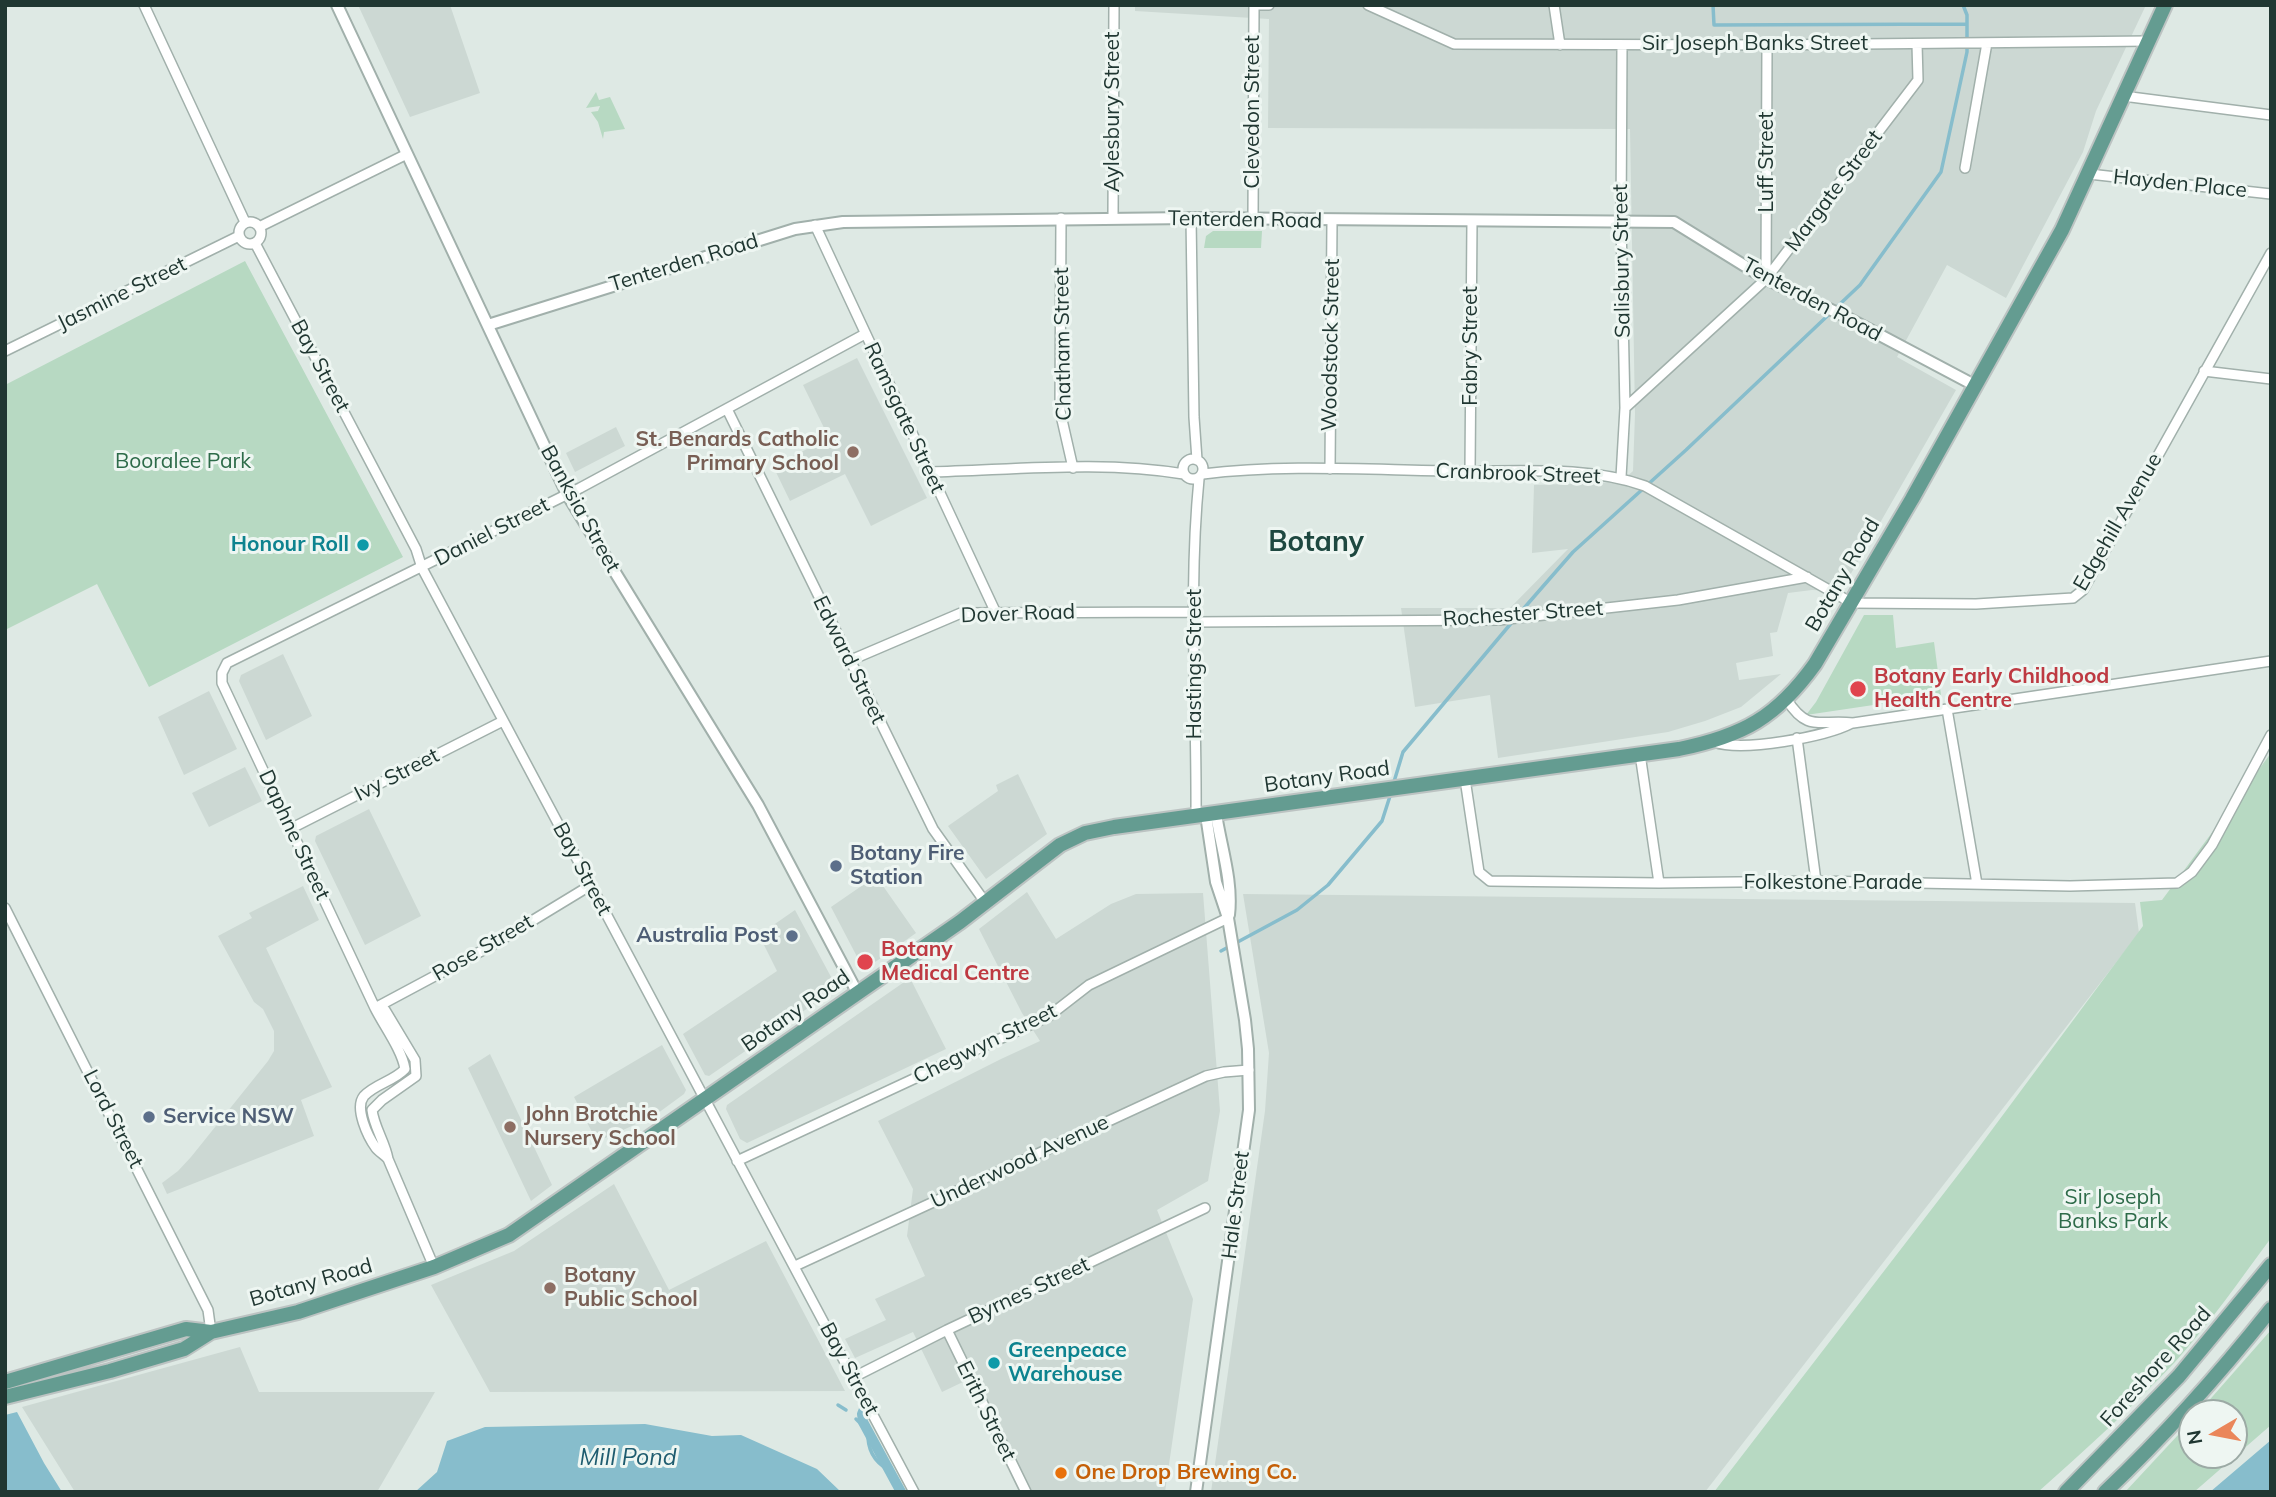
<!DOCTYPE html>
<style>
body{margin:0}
#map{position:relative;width:2276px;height:1497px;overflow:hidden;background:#dee9e4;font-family:Mulish,sans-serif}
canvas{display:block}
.frame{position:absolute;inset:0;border:7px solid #203732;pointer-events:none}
.north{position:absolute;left:2178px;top:1399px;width:70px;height:70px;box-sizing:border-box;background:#eef6f2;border:2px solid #9caaa5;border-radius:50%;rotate:260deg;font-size:19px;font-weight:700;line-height:28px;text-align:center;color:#203732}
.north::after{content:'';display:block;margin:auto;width:24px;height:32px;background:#ea865a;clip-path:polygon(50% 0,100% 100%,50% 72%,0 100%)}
</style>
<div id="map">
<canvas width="2276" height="1497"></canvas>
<div class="frame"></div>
<div class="north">N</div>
</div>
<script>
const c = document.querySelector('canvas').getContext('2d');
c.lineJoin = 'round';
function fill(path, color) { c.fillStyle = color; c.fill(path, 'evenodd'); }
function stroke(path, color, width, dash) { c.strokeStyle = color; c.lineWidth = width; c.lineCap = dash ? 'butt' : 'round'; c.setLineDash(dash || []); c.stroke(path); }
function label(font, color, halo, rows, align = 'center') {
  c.font = font + ' Mulish,sans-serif'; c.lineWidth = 6; c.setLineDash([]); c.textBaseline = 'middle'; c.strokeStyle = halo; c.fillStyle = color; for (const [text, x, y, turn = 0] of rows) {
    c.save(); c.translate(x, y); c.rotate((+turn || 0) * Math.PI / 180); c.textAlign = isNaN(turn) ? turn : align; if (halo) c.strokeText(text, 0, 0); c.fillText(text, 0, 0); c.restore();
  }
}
const built = new Path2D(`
 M358 5H450L480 93 410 117Z
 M1135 5H2146L2096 111 2083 152 2006 298 1947 265 1897 357 1956 390 1841 591 1812 590 1788 593 1777 632 1770 633 1773 656 1736 663 1739 680 1781 674 1741 707 1705 721 1668 732 1498 758 1490 695 1415 707 1401 608H1510L1568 549 1532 553 1534 485 1621 482 1633 471 1635 414 1630 129 1268 128 1269 19 1135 11Z
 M857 358 927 498 871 526 845 474 790 501 773 466 829 438 803 385Z
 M616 427 625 446 575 472 566 453Z
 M283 654 312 716 266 740 239 681 241 675Z
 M209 691 237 749 184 775 158 717Z
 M245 767 262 801 209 827 192 793Z
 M1018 774 1047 834 986 879 948 826 998 791 996 785Z
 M369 809 421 916 365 945 315 841 316 836Z
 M876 876 916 933 864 970 831 907Z
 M303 886 319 920 266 948 332 1087 301 1100 314 1136 167 1194 162 1183 178 1171 191 1157 268 1061 274 1051V1031L263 1009 254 1002 218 936 252 918 249 913Z
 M1027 892 1056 939 1111 904 1136 894 1203 893 1220 1111 1208 1181 1157 1210 1193 1299 1165 1492H1019L965 1381 942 1392 913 1332 855 1358 845 1339 886 1320 875 1299 925 1276 907 1236 913 1189 878 1121 1001 1059 1040 1041 1022 1013 979 929Z
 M1243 894 2135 903 2139 933 1705 1492H1211L1265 1111 1269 1053Z
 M795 910 837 988 709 1076 705 1075 683 1034 777 971 759 935Z
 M910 978 946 1049 747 1143 740 1139 726 1109 727 1105Z
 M662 1045 686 1090 684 1094 654 1116 603 1139 594 1136 574 1097Z
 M490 1054 552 1185 531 1201 468 1068Z
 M614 1184 669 1290 766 1241 845 1391 490 1392 431 1285 514 1251Z
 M240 1347 259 1392H435L377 1492H75L22 1407Z`);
const green = new Path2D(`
 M596 92 599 100 610 97 625 129 604 132 603 139 598 122 591 112 598 111 600 106 586 108Z
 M1213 231H1262L1261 248H1204L1206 236Z
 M245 261 403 557 149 687 97 584 5 630V385Z
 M1864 615H1893L1896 648 1934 642 1941 695 1806 715 1816 702Z
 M2271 753V1238C2240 1280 2210 1323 2175 1362 2132 1408 2085 1450 2038 1492H1714L1971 1158 2143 926 2140 902 2162 900Z
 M2271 1330V1425L2194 1492H2125L2192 1420V1455H2234V1413H2198Z`);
const water = new Path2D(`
 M17 1412 44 1463 62 1492H5V1415Z
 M645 1424 712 1436 741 1435 817 1469 841 1492H415L437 1472 447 1441 485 1427Z
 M2271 1440V1492H2210Z`);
const stream = new Path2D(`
 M1713 5 1714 25 1967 24
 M1518 615 1573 552 1686 450 1860 285 1941 172 1967 52V15L1963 5
 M1393 785 1403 752 1513 621
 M1221 951 1297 910 1328 885 1382 821 1391 793
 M838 1405 846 1410
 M859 1414 863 1422
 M856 1419 868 1431C867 1448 874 1462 889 1470`);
const canal = new Path2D(`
 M864 1409 862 1414 863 1422 901 1492`);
const minor = new Path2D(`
 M144 5 245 222
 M1254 5H1269
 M1368 5 1454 44 1767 45 2150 41
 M1554 5 1560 45
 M2123 96 2271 115
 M1965 168 1987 43
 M2089 174 2271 194
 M1061 218 1060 411 1073 468
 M1113 218 1114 5
 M1191 218 1194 417 1197 460
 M1253 219 1254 5
 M239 233a11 11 0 1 1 22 0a11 11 0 1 1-22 0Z
 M815 225 995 611
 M259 227 407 154
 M255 243 416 549 422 568 914 1492
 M1766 279 1767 45
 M5 351 239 236
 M2204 371 2271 379
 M1625 408 1766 279 1918 80 1917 44
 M727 409 933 829 985 902
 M1183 469a10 10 0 1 1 20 0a10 10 0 1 1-20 0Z
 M1330 469 1332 221
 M1470 471 1472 221
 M929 472C1013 470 1101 460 1184 474
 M1203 474C1285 464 1371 470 1454 471 1516 472 1586 465 1645 486L1852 603 1976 604 2073 598 2083 590 2271 253
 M1621 477 1625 408 1621 222 1622 45
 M1194 622 1499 620 1678 600 1807 577
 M851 660 961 613 1194 612
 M1787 700C1808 733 1820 719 1853 723L2271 661
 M1947 709 1977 884
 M1797 738 1816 881
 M1714 742C1743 752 1825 737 1852 723
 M1640 754 1659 883
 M1465 779 1479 872 1490 881 1659 883 1816 881 2070 886 2177 883 2192 872 2212 845 2271 735
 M1196 816C1197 704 1188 591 1199 479
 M292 828 503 721
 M5 908 208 1310 211 1332
 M375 1008 385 1010 415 1060 416 1076 382 1100 372 1110C374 1127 385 1142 388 1159L434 1267
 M375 1008 489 947 591 885
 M388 1159C385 1155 379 1152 376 1148 368 1137 354 1108 364 1096 375 1084 394 1081 405 1069 402 1050 384 1026 375 1008L222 683V673L227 663 580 488 865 334
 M737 1161 1049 1016 1089 985 1228 918
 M795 1266 1206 1076 1224 1072 1249 1070
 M947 1330 1026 1492
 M854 1377 947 1330 1205 1208`);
const tertiary = new Path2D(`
 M337 5 567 494 758 805 858 994
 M488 325 795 229 843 222 1191 218 1674 222 1766 279 1842 315 1976 386
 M1216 814C1221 847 1233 881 1229 915
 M1196 1492 1249 1110 1248 1049 1245 1020 1228 918 1216 882 1206 815`);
const primary = new Path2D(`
 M5 1382 186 1329 211 1332 298 1312 434 1267 509 1235 960 922 1060 845 1085 833 1114 827 1679 749C1743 736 1777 717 1815 664L1912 499 2062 230 2165 5
 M5 1397 110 1371 184 1349 211 1332
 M2066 1492 2179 1376 2271 1265
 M2105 1492C2164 1436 2221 1372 2271 1309`);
const markers = [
 [853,452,7,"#8d6e63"],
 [363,545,7,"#0f9aa8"],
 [1858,689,9,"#e0444e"],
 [836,866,7,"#5c6f8a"],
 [792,936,7,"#5c6f8a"],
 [865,962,9,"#e0444e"],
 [149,1117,7,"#5c6f8a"],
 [510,1127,7,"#8d6e63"],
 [550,1288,7,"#8d6e63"],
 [994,1363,7,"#0f9aa8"],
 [1061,1473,7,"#e8710a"]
];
const streetNames = [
 ["Sir Joseph Banks Street",1755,44],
 ["Aylesbury Street",1113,112,-90],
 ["Clevedon Street",1253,112,-90],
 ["Luff Street",1767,162,-90],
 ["Hayden Place",2180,184,6],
 ["Margate Street",1834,191,-53],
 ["Tenterden Road",1245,220,1],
 ["Salisbury Street",1622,261,-91],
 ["Tenterden Road",684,263,-17],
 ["Jasmine Street",122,294,-26],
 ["Tenterden Road",1812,300,28],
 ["Chatham Street",1063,344,-91],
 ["Woodstock Street",1331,345,-89],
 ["Fabry Street",1471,346,-90],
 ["Bay Street",320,366,62],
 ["Ramsgate Street",904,418,65],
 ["Cranbrook Street",1518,474,2],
 ["Banksia Street",580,509,61],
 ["Edgehill Avenue",2118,522,-60],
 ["Daniel Street",492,532,-27],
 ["Botany Road",1843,575,-60],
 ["Dover Road",1018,614,-2],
 ["Rochester Street",1523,614,-4],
 ["Edward Street",849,660,64],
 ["Hastings Street",1195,664,-90],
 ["Ivy Street",397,775,-27],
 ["Botany Road",1327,777,-8],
 ["Daphne Street",294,835,65],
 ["Bay Street",582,869,62],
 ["Folkestone Parade",1833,883],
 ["Rose Street",483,948,-30],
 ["Botany Road",796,1011,-35],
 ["Chegwyn Street",985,1044,-26],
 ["Lord Street",113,1119,63],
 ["Underwood Avenue",1020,1162,-25],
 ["Hale Street",1236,1205,-83],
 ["Botany Road",311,1283,-16],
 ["Byrnes Street",1029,1291,-25],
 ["Foreshore Road",2156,1367,-48],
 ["Bay Street",849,1369,62],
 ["Erith Street",986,1411,64]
];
const educationNames = [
 ["St. Benards Catholic",839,440,"right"],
 ["Primary School",839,464,"right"],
 ["John Brotchie",524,1115],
 ["Nursery School",524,1139],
 ["Botany",564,1276],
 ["Public School",564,1300]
];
const parkNames = [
 ["Booralee Park",183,462],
 ["Sir Joseph",2113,1198],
 ["Banks Park",2113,1222]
];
const cultureNames = [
 ["Honour Roll",349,545],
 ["Greenpeace",1008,1351,"left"],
 ["Warehouse",1008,1375,"left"]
];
const healthNames = [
 ["Botany Early Childhood",1874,677],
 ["Health Centre",1874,701],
 ["Botany",881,950],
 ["Medical Centre",881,974]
];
const serviceNames = [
 ["Botany Fire",850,854],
 ["Station",850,878],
 ["Australia Post",778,936,"right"],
 ["Service NSW",163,1117]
];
const foodNames = [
 ["One Drop Brewing Co.",1075,1473]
];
const waterNames = [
 ["Mill Pond",628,1458]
];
const districtNames = [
 ["Botany",1316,543]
];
fill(built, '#ccd8d3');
fill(green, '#b7d9c2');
fill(water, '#87bdcc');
stroke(stream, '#87bdcc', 3.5);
stroke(canal, '#87bdcc', 10);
stroke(minor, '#a1b0ab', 12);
stroke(tertiary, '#a1b0ab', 14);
stroke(primary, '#bcc3c2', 18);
stroke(minor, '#fff', 9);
stroke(tertiary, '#fff', 10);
stroke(primary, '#649c91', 14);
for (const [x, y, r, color] of markers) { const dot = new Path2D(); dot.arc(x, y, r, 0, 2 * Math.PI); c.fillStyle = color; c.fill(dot); stroke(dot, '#eef6f2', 2.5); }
label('21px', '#203732', '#eef6f2', streetNames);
label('bold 21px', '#785e54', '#eef6f2', educationNames, 'left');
label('21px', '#2d6b49', '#eef6f2', parkNames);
label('bold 21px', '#0d838f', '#eef6f2', cultureNames, 'right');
label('bold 21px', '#be3a42', '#eef6f2', healthNames, 'left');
label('bold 21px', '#4e5e75', '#eef6f2', serviceNames, 'left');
label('bold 21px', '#c56008', '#eef6f2', foodNames, 'left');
label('italic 23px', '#1e5c6f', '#eef6f2', waterNames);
label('bold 28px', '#1e4840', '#eef6f2', districtNames);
</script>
